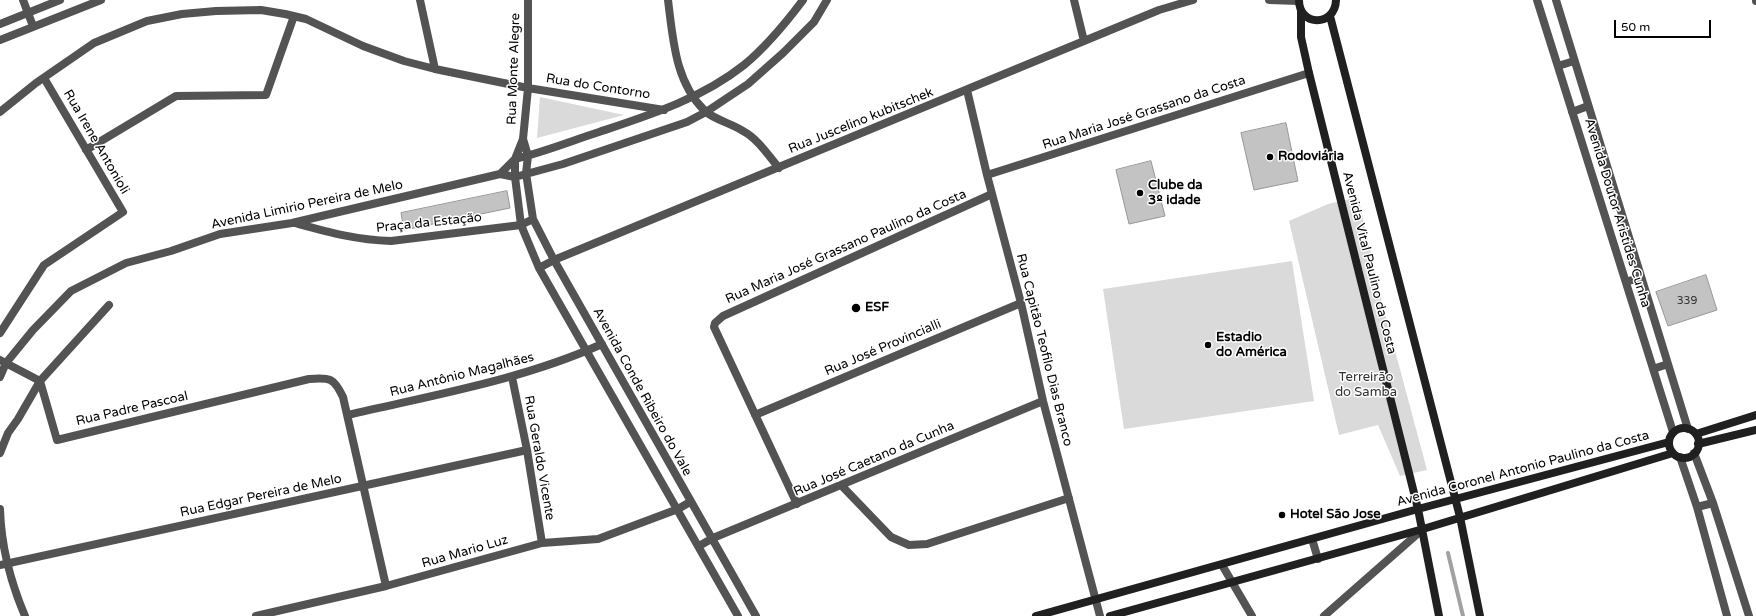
<!DOCTYPE html>
<meta charset="utf-8">
<style>
body{margin:0}
#map{position:relative;width:1756px;height:616px;overflow:hidden;background:#fff;font-family:"Varela Round",sans-serif}
canvas{display:block}
.scale{position:absolute;left:1614px;top:20px;width:97px;height:18px;box-sizing:border-box;border:2px solid #000;border-top:0;padding-left:5px;font-size:12px;line-height:14px;white-space:nowrap;color:#000;-webkit-text-stroke:3px #fff;paint-order:stroke}
</style>
<div id="map">
<canvas width="1756" height="616"></canvas>
<div class="scale">50 m</div>
</div>
<script>
const c = document.querySelector('canvas').getContext('2d');
c.lineJoin = 'round';
function fill(path, color) { c.fillStyle = color; c.fill(path, 'evenodd'); }
function stroke(path, color, width, dash) { c.strokeStyle = color; c.lineWidth = width; c.lineCap = dash ? 'butt' : 'round'; c.setLineDash(dash || []); c.stroke(path); }
function label(font, color, halo, rows, align = 'center') {
  c.font = font + ' "Varela Round",sans-serif'; c.lineWidth = 3; c.setLineDash([]); c.textBaseline = 'middle'; c.strokeStyle = halo; c.fillStyle = color; for (const [text, x, y, turn = 0] of rows) {
    c.save(); c.translate(x, y); c.rotate((+turn || 0) * Math.PI / 180); c.textAlign = isNaN(turn) ? turn : align; if (halo) c.strokeText(text, 0, 0); c.fillText(text, 0, 0); c.restore();
  }
}
const green = new Path2D(`
 M540 97 624 115 537 138Z
 M1358 197 1382 302 1427 470 1400 476 1378 425 1339 435 1289 221 1328 204Z
 M1292 261 1314 401 1124 429 1103 289Z`);
const stream = new Path2D(`
 M1448 553 1463 616`);
const building = new Path2D(`
 M1286 123 1298 181 1254 190 1241 133Z
 M1151 161 1165 216 1129 224 1116 170Z
 M507 191 510 208 404 230 401 213Z
 M1706 275 1717 310 1668 326 1656 292Z`);
const street = new Path2D(`
 M23 0 33 26
 M420 0 435 69
 M528 0V88L523 139 515 159V177L521 225 539 268 738 616
 M668 0C673 39 675 82 705 111 713 119 733 124 743 131 758 139 768 155 779 168
 M1074 0 1084 41
 M1269 0 1299 1
 M1537 0 1673 432
 M1556 0 1688 429
 M1756 0V1
 M0 24 60 0
 M0 40 101 0
 M1558 66 1574 61
 M967 90 987 175 1021 303 1043 401 1100 616
 M0 112 36 83 94 43 147 21 182 14 216 11 261 10 285 14 306 19 363 46 404 61 435 69 528 88 664 110
 M1572 112 1588 106
 M523 139 528 156 526 173 533 219 554 260 756 616
 M86 150 176 96 266 95 294 16
 M500 174 515 159C544 152 571 141 599 132 650 115 701 99 744 65 767 46 785 24 803 0
 M987 175 1309 73
 M295 223C328 232 356 240 391 241L521 225 533 219
 M539 268 554 260 1159 10 1193 0
 M1626 282 1641 277
 M0 333 44 265 123 212 44 78
 M0 360 40 381 57 440 309 379C330 377 334 378 343 397L386 586
 M1653 369 1668 364
 M0 377 6 363 33 330 71 291 126 263 171 251 220 234 292 223 500 174 515 177 563 164 687 122 706 112 748 84 783 53 814 22 827 0
 M512 377 527 450 542 543
 M348 415C433 395 522 380 602 344
 M755 415 1021 303
 M0 453 8 433 18 419 40 381 109 305
 M1694 453 1713 503 1749 616
 M1680 457 1697 507 1727 616
 M841 485 891 537 909 545 927 544 1069 498
 M797 504 714 327 715 323 723 316 992 194
 M1697 507 1713 503
 M0 509C1 544 11 583 25 616
 M1312 539 1318 559
 M699 546 713 538 1043 401
 M0 565 527 450
 M1222 565 1252 616
 M256 616 386 586 542 543 598 539 678 509 690 502
 M1324 616 1423 529`);
const secondary = new Path2D(`
 M1299 0C1299 27 1335 27 1336 0
 M1301 10V37L1309 73 1418 509 1439 616
 M1330 16 1460 517 1480 616
 M1669 443a15 15 0 1 1 30 0a15 15 0 1 1-30 0Z
 M1696 434 1756 415
 M1698 444 1756 430
 M1036 616 1418 509 1669 442
 M1110 616 1423 529 1673 453`);
const markers = [
 [1270,157,4,"#000"],
 [1140,193,4,"#000"],
 [856,308,5,"#000"],
 [1208,345,4,"#000"],
 [1282,515,4,"#000"]
];
const numberNames = [
 ["339",1687,301]
];
const streetNames = [
 ["Rua Monte Alegre",514,69,-88],
 ["Rua do Contorno",598,87,9],
 ["Rua Maria José Grassano da Costa",1144,113,-18],
 ["Rua Juscelino kubitschek",861,121,-22],
 ["Rua Irene Antonioli",96,142,60],
 ["Avenida Limirio Pereira de Melo",307,205,-12],
 ["Avenida Doutor Aristides Cunha",1617,213,73],
 ["Praça da Estação",429,223,-6],
 ["Rua Maria José Grassano Paulino da Costa",846,247,-24],
 ["Avenida Vital Paulino da Costa",1369,263,76],
 ["Rua José Provincialli",883,348,-23],
 ["Rua Capitão Teofilo Dias Branco",1044,350,76],
 ["Rua Antônio Magalhães",462,375,-14],
 ["Avenida Conde Ribeiro do Vale",642,392,61],
 ["Rua Padre Pascoal",132,409,-13],
 ["Rua Geraldo Vicente",539,458,80],
 ["Rua José Caetano da Cunha",874,459,-23],
 ["Avenida Coronel Antonio Paulino da Costa",1523,469,-15],
 ["Rua Edgar Pereira de Melo",261,496,-12],
 ["Rua Mario Luz",465,552,-16]
];
const poiNames = [
 ["Rodoviária",1278,157],
 ["Clube da",1148,186],
 ["3º idade",1148,201],
 ["ESF",865,308],
 ["Estadio",1216,338],
 ["do América",1216,353],
 ["Hotel São Jose",1290,515]
];
const parkNames = [
 ["Terreirão",1366,378],
 ["do Samba",1366,393]
];
fill(green, '#dadada');
stroke(stream, '#a1a1a1', 4);
fill(building, '#c3c3c3');
stroke(building, '#979797', 1);
stroke(street, '#535353', 8);
stroke(secondary, '#202020', 8);
for (const [x, y, r, color] of markers) { const dot = new Path2D(); dot.arc(x, y, r, 0, 2 * Math.PI); c.fillStyle = color; c.fill(dot); stroke(dot, '#fff', 1.5); }
label('11px', '#313131', null, numberNames);
label('13px', '#000', '#fff', streetNames);
label('bold 13px', '#000', '#fff', poiNames, 'left');
label('13px', '#313131', '#fff', parkNames);
</script>
